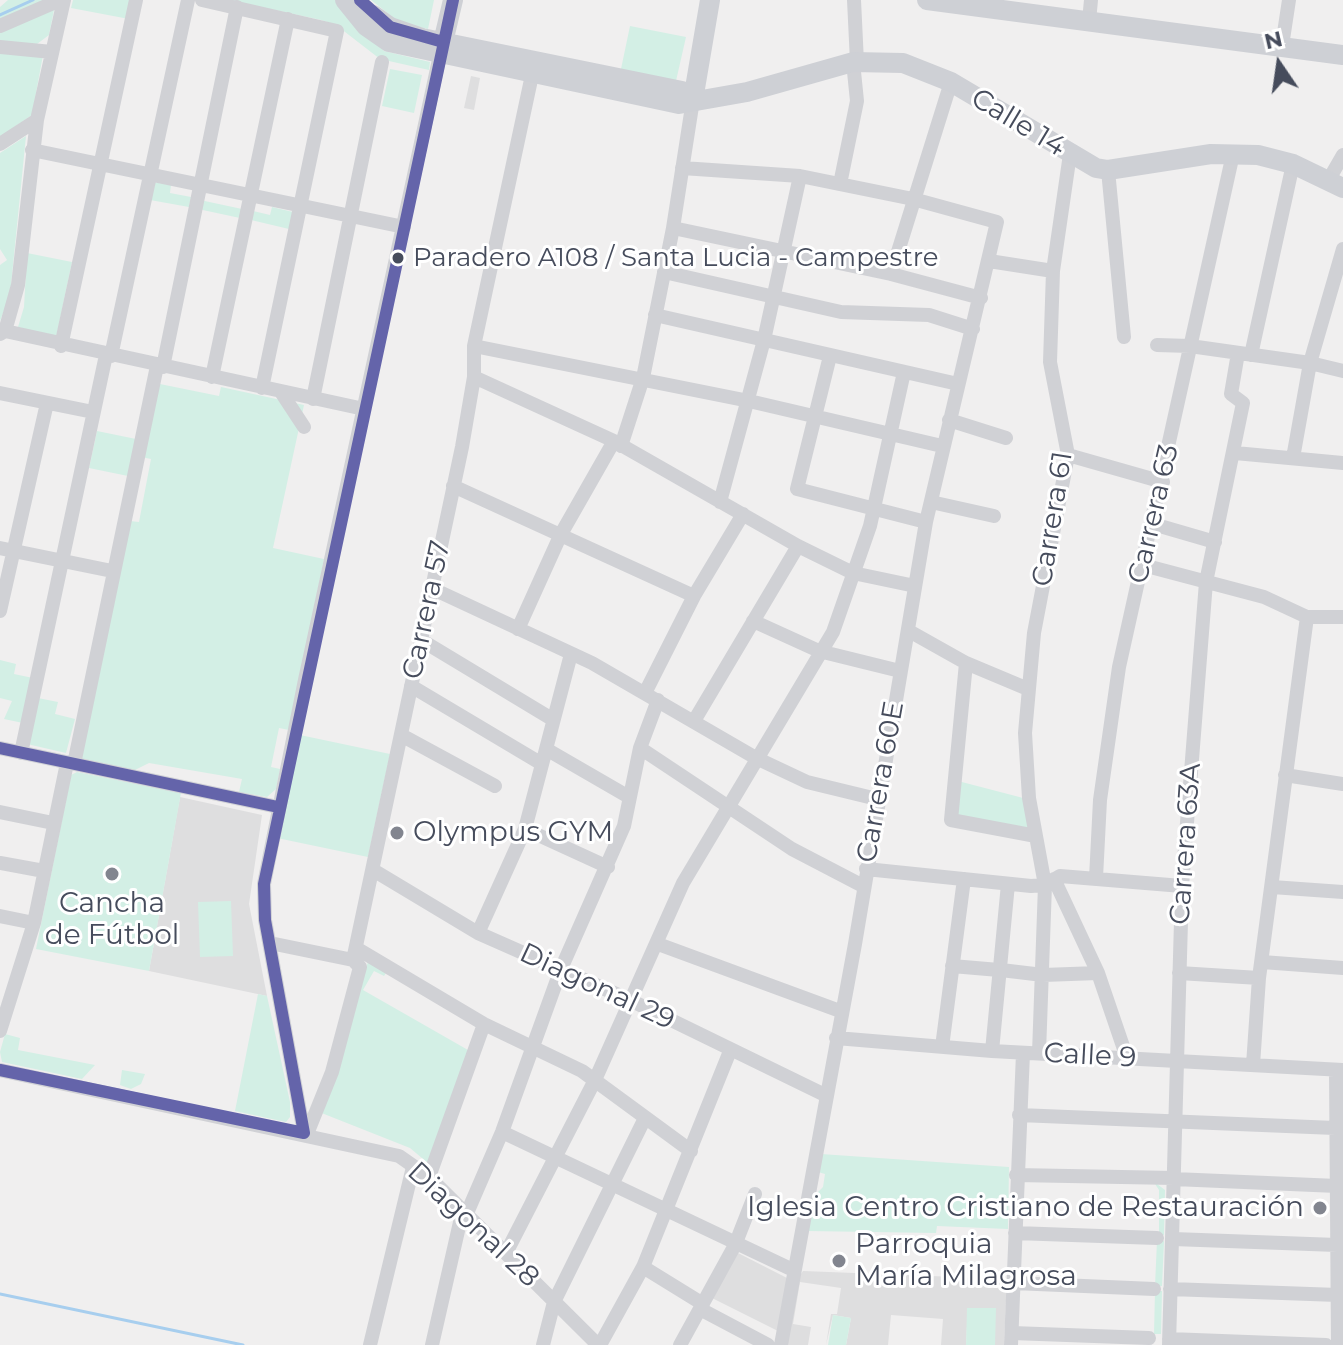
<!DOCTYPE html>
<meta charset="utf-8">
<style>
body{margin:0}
#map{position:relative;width:1343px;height:1345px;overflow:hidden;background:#f0efef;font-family:Montserrat,sans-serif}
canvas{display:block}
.north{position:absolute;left:1239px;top:24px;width:80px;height:80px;-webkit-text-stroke:6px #fff;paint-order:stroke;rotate:347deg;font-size:22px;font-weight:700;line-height:32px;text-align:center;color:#464c5c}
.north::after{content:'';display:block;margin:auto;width:28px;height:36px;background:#464c5c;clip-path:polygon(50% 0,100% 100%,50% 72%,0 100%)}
</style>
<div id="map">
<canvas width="1343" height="1345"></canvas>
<div class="north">N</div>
</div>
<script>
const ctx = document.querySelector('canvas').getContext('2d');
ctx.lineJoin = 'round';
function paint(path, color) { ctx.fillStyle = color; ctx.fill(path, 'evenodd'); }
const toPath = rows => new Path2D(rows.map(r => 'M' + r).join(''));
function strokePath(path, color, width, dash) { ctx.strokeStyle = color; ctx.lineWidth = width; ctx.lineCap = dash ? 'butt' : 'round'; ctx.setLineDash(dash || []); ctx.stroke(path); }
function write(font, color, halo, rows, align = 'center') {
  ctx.font = font + ' Montserrat,sans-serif'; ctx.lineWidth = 6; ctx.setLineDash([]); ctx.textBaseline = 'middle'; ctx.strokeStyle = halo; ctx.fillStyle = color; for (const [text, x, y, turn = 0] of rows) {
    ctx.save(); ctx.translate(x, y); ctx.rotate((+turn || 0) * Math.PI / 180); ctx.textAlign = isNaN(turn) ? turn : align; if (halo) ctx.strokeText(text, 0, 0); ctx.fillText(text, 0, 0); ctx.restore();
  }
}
paint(toPath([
 [471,76,480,78,474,110,464,108],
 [180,797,262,815,249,904,267,996,149,971],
 [736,1252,787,1278,778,1331,712,1298],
 [803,1271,1007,1279,1004,1345,995,1345,995,1309,968,1308,966,1345,941,1345,943,1319,891,1315,888,1345,846,1345,851,1318,833,1315,826,1345,831,1314,837,1314,841,1288,800,1282,793,1324,811,1327,808,1345,785,1345,796,1281]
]), '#dededf');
paint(toPath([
 [8,0,56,0,49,35,37,44,0,42,0,7],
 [73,0,133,0,129,19,71,8],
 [228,0,335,0,384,51,430,62,429,70,380,59,336,25,321,20],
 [371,0,434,0,428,29,399,22],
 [630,26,686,37,676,81,621,69],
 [0,51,43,55,32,115,0,137],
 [390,69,422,75,414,113,382,106],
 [26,136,10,295,0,321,0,265,7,260,0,249,0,153],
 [153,182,171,185,170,193,191,197,189,207,150,200],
 [200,200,242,209,240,218,198,209],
 [272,207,293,212,289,229,251,220,253,211,270,215],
 [27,253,72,262,56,338,18,327,24,307],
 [155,383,219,396,221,387,304,405,273,548,324,559,289,730,279,728,271,767,280,769,276,789,267,797,239,792,242,779,149,763,135,770,79,758,130,521,139,522,151,459,141,457],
 [97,431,136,439,128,476,89,468],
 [0,660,16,664,14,674,33,678,23,723,4,719,12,701,0,698],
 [38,698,58,702,55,714,75,719,66,753,27,744],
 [300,735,390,754,368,857,277,838],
 [77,772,181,793,149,971,36,949,71,775],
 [958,781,1027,799,1033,834,954,819],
 [231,901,233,956,200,957,198,902],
 [368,962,386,973,384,976,374,971,363,990,468,1050,429,1164,410,1148,319,1112],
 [258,994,267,996,290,1102,290,1117,286,1122,235,1111],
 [5,1034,20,1038,18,1050,95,1065,82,1079,2,1062,0,1052],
 [122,1070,145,1074,141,1084,131,1089,120,1085],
 [821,1154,1009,1167,1008,1229,937,1226,936,1233,807,1231,811,1199,823,1187,825,1174,818,1172],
 [1153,1181,1165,1190,1164,1235,1159,1235,1159,1190],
 [1157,1241,1164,1241,1162,1286,1155,1286],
 [1155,1291,1162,1291,1161,1334,1154,1334],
 [967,1308,996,1308,995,1345,966,1345],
 [833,1315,851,1318,846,1345,828,1345]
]), '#d3efe5');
strokePath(toPath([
 [0,15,33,0],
 [0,1294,243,1345]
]), '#a7ceee', 3);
strokePath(toPath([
 [202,0,337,31,262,388],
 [854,0,857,62],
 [1089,21,1091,0],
 [0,26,60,0],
 [1282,46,1289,0],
 [0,47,52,52],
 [0,144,37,120],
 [32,150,404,227],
 [682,168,800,176,913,199,997,222,926,522,855,944,781,1345],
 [1108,170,1124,337],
 [1328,181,1343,155],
 [840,184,857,101,853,62],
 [673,228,891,274,981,298],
 [989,261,1053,271],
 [664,272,841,312,929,315,973,329],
 [891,274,951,82],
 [655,315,958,384],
 [5,331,18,285,37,120,64,0],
 [0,334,5,331,364,409],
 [1157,345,1190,346,1310,363,1343,371],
 [61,346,136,0],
 [474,346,749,401,942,446],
 [1251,355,1293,164],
 [111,356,188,0],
 [830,356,797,489,926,522],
 [163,367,237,7],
 [212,377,288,19],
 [474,377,614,441,798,546,853,573,915,586],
 [281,392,304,427],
 [0,393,93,412],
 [313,399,382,62],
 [949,420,1006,438],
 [621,446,643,378,673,228,693,100],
 [1235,453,1343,463],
 [1068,455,1163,482],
 [1293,458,1310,363,1343,249],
 [453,486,694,596],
 [720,502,764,340,800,176],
 [931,502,994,516],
 [1153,524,1215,542],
 [0,548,112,571],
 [1143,565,1264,597,1307,617,1343,617],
 [431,588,592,663,756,758,807,782,877,799],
 [0,611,47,403],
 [753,621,819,651,900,671],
 [518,629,561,534,614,441],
 [909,631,966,663,1028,689],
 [421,640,552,719],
 [966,663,951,820,1036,836],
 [411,686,542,764],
 [645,693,694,596,743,514],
 [694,721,798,546],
 [401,735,495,786],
 [0,748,278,807],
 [640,748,792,849,863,886],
 [546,749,629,797],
 [21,753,106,355],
 [74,764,157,366],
 [1285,775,1343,784],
 [0,812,53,823],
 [525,829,608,867],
 [0,863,44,871],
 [866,869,1031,886,1045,885,1060,876,1182,886],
 [373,870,478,933,632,1001,827,1096],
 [1096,878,1100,800,1119,667,1233,154],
 [1054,879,1098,973,1127,1058],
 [1272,887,1343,892],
 [0,916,34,923],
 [478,933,525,829,571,654],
 [270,943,353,960],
 [658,944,840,1011],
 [356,948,484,1024,582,1071,691,1151],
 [353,960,462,447,474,377,474,346,532,75],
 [1262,962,1343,968],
 [952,966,999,970],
 [1001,970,1043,975,1098,973],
 [1179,973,1259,978],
 [0,1031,34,923,67,763],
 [836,1038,992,1051,1343,1070],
 [942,1047,964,879],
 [992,1051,1008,884],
 [1039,1053,1045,885,1029,798,1025,733,1034,633,1068,455,1050,362,1053,271,1070,154],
 [1253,1065,1259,978,1307,617],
 [0,1070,399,1156,429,1177,598,1345],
 [1336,1070,1338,1345],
 [1019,1115,1335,1128],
 [502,1132,793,1270],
 [304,1133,265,920,264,884,305,680,440,55],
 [307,1134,332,1072,360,967,353,960],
 [1016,1175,1174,1178],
 [429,1177,484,1024],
 [1174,1179,1337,1186],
 [467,1213,502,1132,561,969,624,826,640,748,658,700],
 [1015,1233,1157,1238],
 [1173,1239,1337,1245],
 [506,1253,595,1080,683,883,833,632,870,526,904,372],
 [643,1267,703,1304],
 [1014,1283,1154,1289],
 [1170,1289,1338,1295],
 [700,1309,768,1345],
 [1012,1333,1149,1338],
 [1169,1339,1326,1345],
 [370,1345,413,1167],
 [432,1345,463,1209],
 [543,1345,554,1302,644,1120],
 [600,1345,643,1267,730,1051],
 [680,1345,735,1245,755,1194],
 [1011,1345,1023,1053],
 [1169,1345,1182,886,1206,582,1243,403,1231,394,1238,353]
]), '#d0d1d5', 14);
strokePath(toPath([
 [345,0,366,26,389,42,679,104,747,92,853,62,903,63,951,82,1096,168,1108,170,1211,154,1258,155,1293,164,1343,188],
 [927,0,1343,55],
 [373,15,390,27,422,38,682,91,693,100],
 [440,55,453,0],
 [693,100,710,0]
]), '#ced0d5', 20);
strokePath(toPath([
 [360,0,390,27,443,42],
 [0,748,278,807],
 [0,1070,304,1133,265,920,264,884,453,0]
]), '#6464aa', 12);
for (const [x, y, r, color] of [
 [398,258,7,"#464c5c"],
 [397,833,8,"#82858f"],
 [112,874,8,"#82858f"],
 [1320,1208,8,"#82858f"],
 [839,1261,8,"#82858f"]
]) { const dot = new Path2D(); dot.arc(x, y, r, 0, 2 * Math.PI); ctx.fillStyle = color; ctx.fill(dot); strokePath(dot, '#fff', 3); }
write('26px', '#464c5c', '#fff', [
 ["Paradero A108 / Santa Lucia - Campestre",413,258]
], 'left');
write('28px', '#464c5c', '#fff', [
 ["Calle 14",1018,123,31],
 ["Carrera 63",1154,514,-77],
 ["Carrera 61",1053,519,-81],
 ["Carrera 57",427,610,-78],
 ["Carrera 60E",881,782,-80],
 ["Carrera 63A",1186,844,-86],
 ["Diagonal 29",597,987,25],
 ["Calle 9",1090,1056,3],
 ["Diagonal 28",473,1225,43]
]);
write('28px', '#464c5c', '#fff', [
 ["Olympus GYM",413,833],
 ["Cancha",112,904,"center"],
 ["de Fútbol",112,936,"center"],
 ["Iglesia Centro Cristiano de Restauración",1304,1208,"right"],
 ["Parroquia",855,1245],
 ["María Milagrosa",855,1277]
], 'left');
</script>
